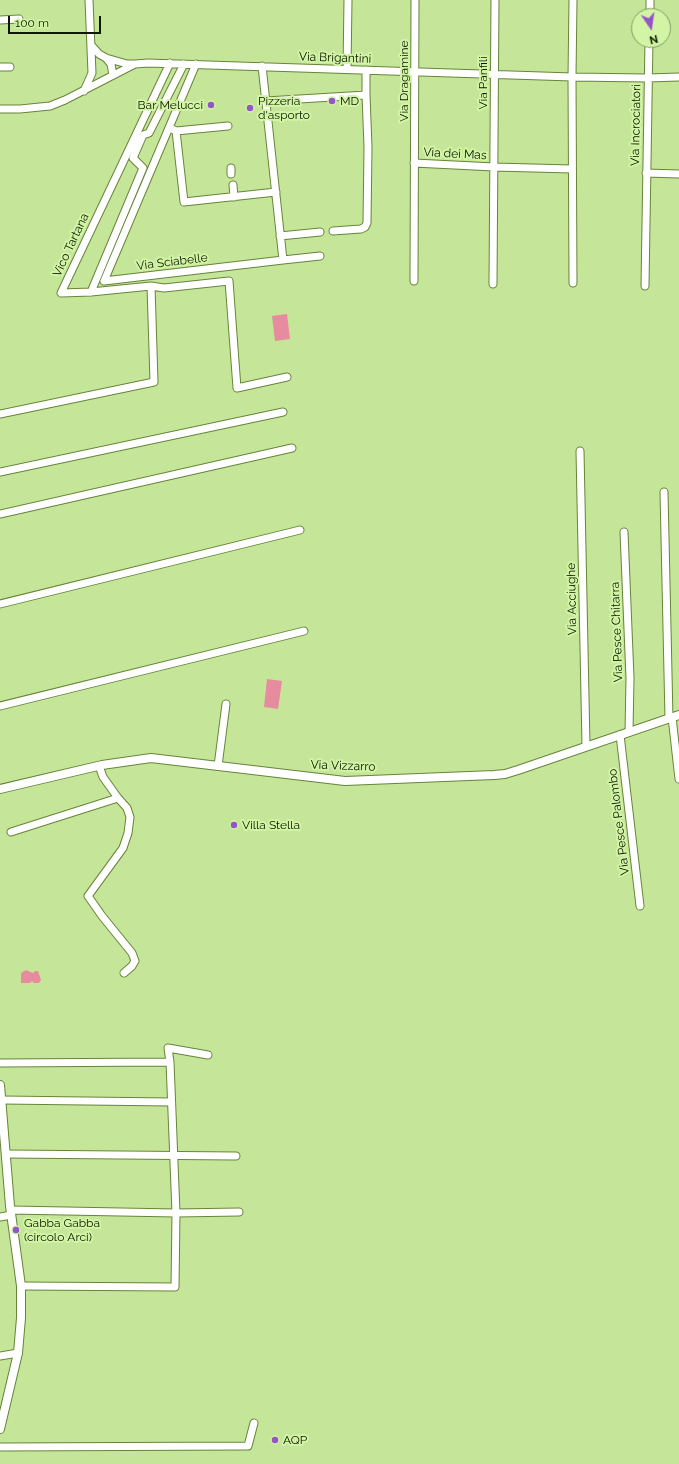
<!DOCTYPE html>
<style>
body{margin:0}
#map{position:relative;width:679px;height:1464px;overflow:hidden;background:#c5e699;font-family:Raleway,sans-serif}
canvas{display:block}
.north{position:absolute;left:631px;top:8px;width:40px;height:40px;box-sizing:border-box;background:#d2f4a5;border:1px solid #849c63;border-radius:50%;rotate:167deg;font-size:11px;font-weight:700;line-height:16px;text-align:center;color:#0e1800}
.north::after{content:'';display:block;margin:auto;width:14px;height:18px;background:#9554ca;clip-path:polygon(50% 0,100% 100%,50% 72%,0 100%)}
.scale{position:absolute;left:8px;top:16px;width:93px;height:18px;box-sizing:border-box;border:2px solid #0e1800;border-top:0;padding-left:5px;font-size:12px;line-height:14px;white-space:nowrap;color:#0e1800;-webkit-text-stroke:3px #d2f4a5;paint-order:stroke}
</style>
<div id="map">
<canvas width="679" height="1464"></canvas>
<div class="north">N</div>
<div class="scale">100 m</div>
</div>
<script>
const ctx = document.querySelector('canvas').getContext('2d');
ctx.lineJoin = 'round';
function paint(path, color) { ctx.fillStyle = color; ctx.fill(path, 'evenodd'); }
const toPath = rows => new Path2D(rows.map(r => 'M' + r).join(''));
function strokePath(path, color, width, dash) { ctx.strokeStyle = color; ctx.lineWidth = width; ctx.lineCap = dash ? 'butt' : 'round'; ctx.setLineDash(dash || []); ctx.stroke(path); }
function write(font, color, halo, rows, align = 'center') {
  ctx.font = font + ' Raleway,sans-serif'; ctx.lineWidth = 4; ctx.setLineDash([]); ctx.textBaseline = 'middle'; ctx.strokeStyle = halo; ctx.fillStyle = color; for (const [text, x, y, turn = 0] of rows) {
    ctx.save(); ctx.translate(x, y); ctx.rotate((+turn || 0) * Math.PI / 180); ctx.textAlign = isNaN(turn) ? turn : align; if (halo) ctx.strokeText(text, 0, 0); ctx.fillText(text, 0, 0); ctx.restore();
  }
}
paint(toPath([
 [287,314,290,339,275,341,272,316],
 [267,679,282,681,278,709,264,707],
 [26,970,33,973,35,971,38,971,41,980,39,983,34,983,32,981,30,983,21,983,21,973]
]), '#e68c9e');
const minor = toPath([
 [650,16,650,0],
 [0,20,19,19],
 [91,45,99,54,106,58,127,64,135,64],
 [106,58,111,64,113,75],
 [170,63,61,293,91,292,151,286,164,288,229,281,237,388,287,377],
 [196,64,104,281,283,260,262,66],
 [0,67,10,67],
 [347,69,348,0],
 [84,91,92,73,89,0],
 [266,101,366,95],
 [0,109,20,109,50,106,65,100,135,64,148,63,572,77,647,78,679,77],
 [170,128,176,131,184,202,276,192],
 [176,131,228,126],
 [414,163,494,167,572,169],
 [231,168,231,174],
 [646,173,679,174],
 [233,185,234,197],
 [333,231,361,229,365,227,367,223,368,147,366,95,366,70],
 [280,236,320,232],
 [283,260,320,256],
 [414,281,415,0],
 [573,283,572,77,573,0],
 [493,284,495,0],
 [645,286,649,40],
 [91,292,143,168,133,158,143,135,149,133,184,64],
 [0,414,154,382,151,286],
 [580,451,586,746],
 [0,472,283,412],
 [664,492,669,719],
 [0,514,292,448],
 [624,532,630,678,629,732],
 [0,604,300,530],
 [0,706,304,631],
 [672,717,679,779],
 [620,735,640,906],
 [99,766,103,777,118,798,127,808,130,817,128,833,123,848,88,896,102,916,132,953,135,961,132,966,124,973],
 [218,766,226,704],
 [11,832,118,798],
 [0,1063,170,1062,168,1048,208,1055],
 [2,1100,171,1102],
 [6,1154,236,1156],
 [11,1210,176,1213,239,1212],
 [0,1217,11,1215],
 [21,1286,175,1287,176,1213,170,1062],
 [0,1356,18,1353],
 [0,1447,248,1446,254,1423]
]);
const tertiary = toPath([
 [0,789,102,765,151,758,345,781,494,775,505,774,518,770,679,715],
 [0,1085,10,1206,21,1286,21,1318,18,1353,0,1429]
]);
strokePath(minor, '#678439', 9);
strokePath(tertiary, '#678439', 10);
strokePath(minor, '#fff', 7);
strokePath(tertiary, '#fff', 8);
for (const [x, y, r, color] of [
 [332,101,4,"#9554ca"],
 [211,105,4,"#9554ca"],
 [250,108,4,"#9554ca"],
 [234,825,4,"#9554ca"],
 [16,1230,4,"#9554ca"],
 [275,1440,4,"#9554ca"]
]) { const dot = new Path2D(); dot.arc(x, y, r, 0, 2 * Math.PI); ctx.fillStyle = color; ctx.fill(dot); strokePath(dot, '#d2f4a5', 1.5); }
write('12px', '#0e1800', '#d2f4a5', [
 ["Via Brigantini",335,58,2],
 ["Via Dragamine",404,81,-90],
 ["Via Panfili",483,83,-90],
 ["Via Incrociatori",636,125,-89],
 ["Via dei Mas",455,154,3],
 ["Vico Tartana",71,245,-65],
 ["Via Sciabelle",172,262,-7],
 ["Via Acciughe",572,599,-91],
 ["Via Pesce Chitarra",617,632,-92],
 ["Via Vizzarro",343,766,2],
 ["Via Pesce Palombo",619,822,-97]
]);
write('12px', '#0e1800', '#d2f4a5', [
 ["Pizzeria",258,101],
 ["d'asporto",258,115],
 ["MD",340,101],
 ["Bar Melucci",203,105,"right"],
 ["Villa Stella",242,825],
 ["Gabba Gabba",24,1223],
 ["(circolo Arci)",24,1237],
 ["AQP",283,1440]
], 'left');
</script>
